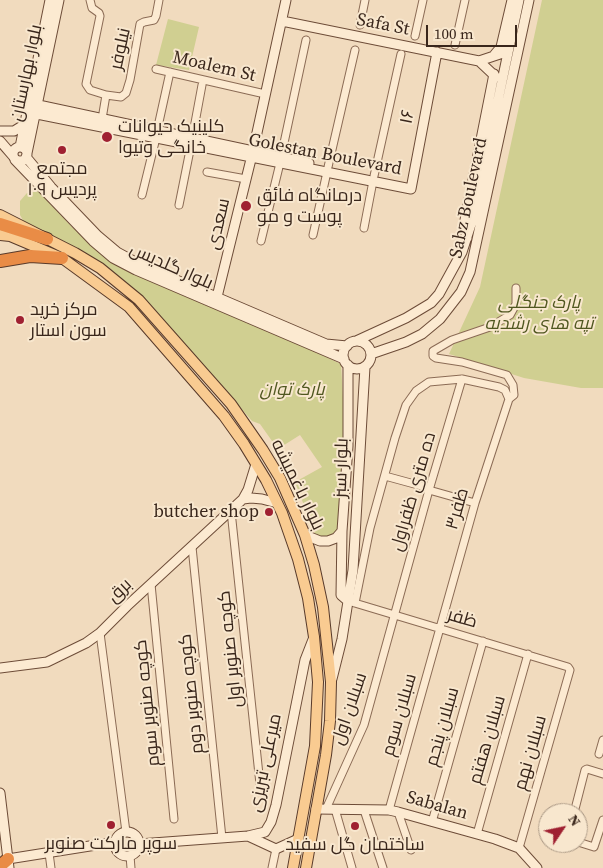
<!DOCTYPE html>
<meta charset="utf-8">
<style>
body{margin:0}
#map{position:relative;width:603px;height:868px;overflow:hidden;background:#f1dbbe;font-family:"Source Serif 4",serif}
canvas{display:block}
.north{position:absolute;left:538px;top:803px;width:50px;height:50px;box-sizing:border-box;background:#f8e7ce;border:1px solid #ac9a86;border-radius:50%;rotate:56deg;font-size:14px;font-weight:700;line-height:20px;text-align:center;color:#39261b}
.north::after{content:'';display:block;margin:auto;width:18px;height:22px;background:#9f2031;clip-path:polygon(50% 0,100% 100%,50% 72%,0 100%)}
.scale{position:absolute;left:426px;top:25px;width:91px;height:22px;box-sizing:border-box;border:2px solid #39261b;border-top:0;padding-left:6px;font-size:15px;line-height:18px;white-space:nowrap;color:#39261b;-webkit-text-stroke:4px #f8e7ce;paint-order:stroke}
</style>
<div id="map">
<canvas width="603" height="868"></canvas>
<div class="north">N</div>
<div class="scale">100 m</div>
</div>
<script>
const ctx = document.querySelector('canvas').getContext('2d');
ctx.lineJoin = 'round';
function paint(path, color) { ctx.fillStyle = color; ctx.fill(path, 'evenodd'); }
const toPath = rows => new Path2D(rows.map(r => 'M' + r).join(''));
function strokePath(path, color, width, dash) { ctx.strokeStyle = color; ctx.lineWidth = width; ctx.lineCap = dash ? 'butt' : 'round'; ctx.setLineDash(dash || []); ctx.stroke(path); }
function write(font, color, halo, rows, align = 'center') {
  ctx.font = font + ' "Source Serif 4",Cairo,serif'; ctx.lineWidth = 4; ctx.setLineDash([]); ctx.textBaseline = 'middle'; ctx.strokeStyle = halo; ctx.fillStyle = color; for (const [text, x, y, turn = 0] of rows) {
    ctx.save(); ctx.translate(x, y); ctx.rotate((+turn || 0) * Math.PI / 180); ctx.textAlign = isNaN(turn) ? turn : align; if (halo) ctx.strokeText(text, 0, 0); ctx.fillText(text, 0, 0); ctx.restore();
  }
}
paint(toPath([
 [542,0,603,0,603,388,581,388,524,378,449,354,480,287],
 [168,19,199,27,189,70,156,65],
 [38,191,73,228,121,265,286,338,341,364,344,414,339,526,335,532,327,538,318,538,315,534,295,482,322,467,300,435,281,447,272,441,260,424,252,421,150,304,112,271,84,252,24,222,20,215,20,201,27,193]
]), '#d0cf91');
const street = toPath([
 [90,0,92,8,99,13,100,16,86,84,90,90,106,95,102,119],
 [360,25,365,0],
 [415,36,423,0],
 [455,45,465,0],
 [156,69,265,94],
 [106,95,121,97,126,93,130,80,140,24,144,22,154,20,156,16,159,0],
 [157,131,170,72],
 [192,139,202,85],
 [281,157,306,40],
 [328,167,355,50],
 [207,172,246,179],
 [374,176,401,54],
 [142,195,156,138],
 [179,205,191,145],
 [364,228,373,181],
 [313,235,327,172],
 [261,241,280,163],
 [385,476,429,488],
 [429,490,475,503],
 [231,511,260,784],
 [192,547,222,838],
 [151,584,174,819],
 [348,601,568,667,570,670,519,848],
 [355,603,370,528,395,438,406,405,416,391,429,382,462,379,499,387,505,390,509,399],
 [100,633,126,832],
 [599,754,603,740],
 [326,809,364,725,429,490,462,379],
 [335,809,352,868],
 [364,810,383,868],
 [389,810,475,503,509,399,514,395,513,385,507,375,462,362,436,358,433,356,433,351,452,340,490,327,510,315,516,304,516,288],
 [398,812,411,850],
 [574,813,585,770,587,769,603,774],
 [432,822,483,641],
 [477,834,528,654],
 [578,842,594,847,603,820],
 [49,853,51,868],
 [130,856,131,868],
 [272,868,276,849]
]);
const secondary = toPath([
 [282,21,479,61],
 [495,54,501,47,512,0],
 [496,77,479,61,503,53,508,47],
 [29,103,309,163],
 [27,112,411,189,437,52],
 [0,131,14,131,22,126,25,122],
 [0,141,13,156],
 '13 154a7 7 0 1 1 14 0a7 7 0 1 1-14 0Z',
 [20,147,50,0],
 [27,153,59,0],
 [26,157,51,187,98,236,117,252,139,264,326,344,347,346],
 [15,160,93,241,113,258,136,270,344,359],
 [467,238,464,225,494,74],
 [216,301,253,151,286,0],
 [356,341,406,318,431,303,439,294,462,252,474,215,519,0],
 '343 355a14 14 0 1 1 28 0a14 14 0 1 1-28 0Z',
 [371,354,406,342,422,334,440,319,461,292,470,272,529,0],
 [243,499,251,498,262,499,277,503],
 [342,531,341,595,348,601],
 [305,535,320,541,328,541,336,538,342,531,348,446,348,365],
 [0,668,47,662,86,643,100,633,127,606,243,499,248,490,256,464],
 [332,679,342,639,353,570,365,367],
 [0,793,9,868],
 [316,809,389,810,398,812,495,839,519,848,537,868],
 '115 844a12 12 0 1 1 24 0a12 12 0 1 1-24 0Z',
 [248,836,276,849,298,839],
 [139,844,248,836,265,832,271,822,276,805,305,660,314,637],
 [8,859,115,842]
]);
const primary = toPath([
 [0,215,75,253,100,268,139,300,231,404,263,450,280,478,305,535,314,565,323,607,331,682,330,721,326,755,306,868],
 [0,235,10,236,62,258,129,307,224,416,244,444,266,480,282,513,298,559,308,598,314,637,318,682,315,746,293,868]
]);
const highway = toPath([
 [0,224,47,239],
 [0,261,30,256,62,258],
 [0,866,8,859]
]);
strokePath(street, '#8b6b55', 9);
strokePath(secondary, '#6d4c38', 11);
strokePath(primary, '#583a2a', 12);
strokePath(highway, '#583a2a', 14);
strokePath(street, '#fcead1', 7);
strokePath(secondary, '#fcead1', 9);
strokePath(primary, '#f9cb91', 10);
strokePath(highway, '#e98c46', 12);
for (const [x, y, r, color] of [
 [107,137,6,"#9f2031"],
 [62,150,5,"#9f2031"],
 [246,206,6,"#9f2031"],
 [20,320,5,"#9f2031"],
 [269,512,5,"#9f2031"],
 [111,825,5,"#9f2031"],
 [355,826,5,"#9f2031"]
]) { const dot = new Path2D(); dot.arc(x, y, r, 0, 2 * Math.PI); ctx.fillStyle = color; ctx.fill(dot); strokePath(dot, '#f8e7ce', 2); }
write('18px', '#39261b', '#f8e7ce', [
 ["Safa St",383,25,11],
 ["نیلوفر",121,49,-78],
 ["Moalem St",214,67,13],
 ["بلوار بهارستان",27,73,-78],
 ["۱۶",408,117,-79],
 ["Golestan Boulevard",325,155,11],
 ["Sabz Boulevard",469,198,-78],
 ["سعدی",219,224,-77],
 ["بلوار گلدیس",171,267,24],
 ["بلوار سبز",342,468,-88],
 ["بلوار باغمیشه",297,485,64],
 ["ده متری ظفراول",414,492,-74],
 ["ظفر۳",458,509,-74],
 ["برق",120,591,-43],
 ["ظفر",462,619,16],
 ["کوچه صنوبر اول",231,649,-96],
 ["کوچه صنوبر دوم",192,694,-96],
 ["کوچه صنوبر سوم",148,703,-96],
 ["سبلان اول",350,709,-71],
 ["سبلان سوم",400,715,-74],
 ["سبلان پنجم",443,727,-74],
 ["سبلان هفتم",488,740,-74],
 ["سبلان نهم",531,753,-74],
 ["میرعلی تبریزی",266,763,-78],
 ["Sabalan",437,806,16]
]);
write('18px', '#39261b', '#f8e7ce', [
 ["کلینیک حیوانات",118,127],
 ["خانگی وتیوا",118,148],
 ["مجتمع",62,169,"center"],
 ["پردیس ۱۰۹",62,190,"center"],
 ["درمانگاه فائق",257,196],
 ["پوست و مو",257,217],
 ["مرکز خرید",30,310],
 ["سون استار",30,331],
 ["butcher shop",259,512,"right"],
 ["سوپر مارکت صنوبر",111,844,"center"],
 ["ساختمان گل سفید",355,845,"center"]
], 'left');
write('italic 18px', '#505720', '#f8e7ce', [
 ["پارک جنگلی",539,303],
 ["تپه های رشدیه",539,324],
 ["پارک توان",292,390]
]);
</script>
